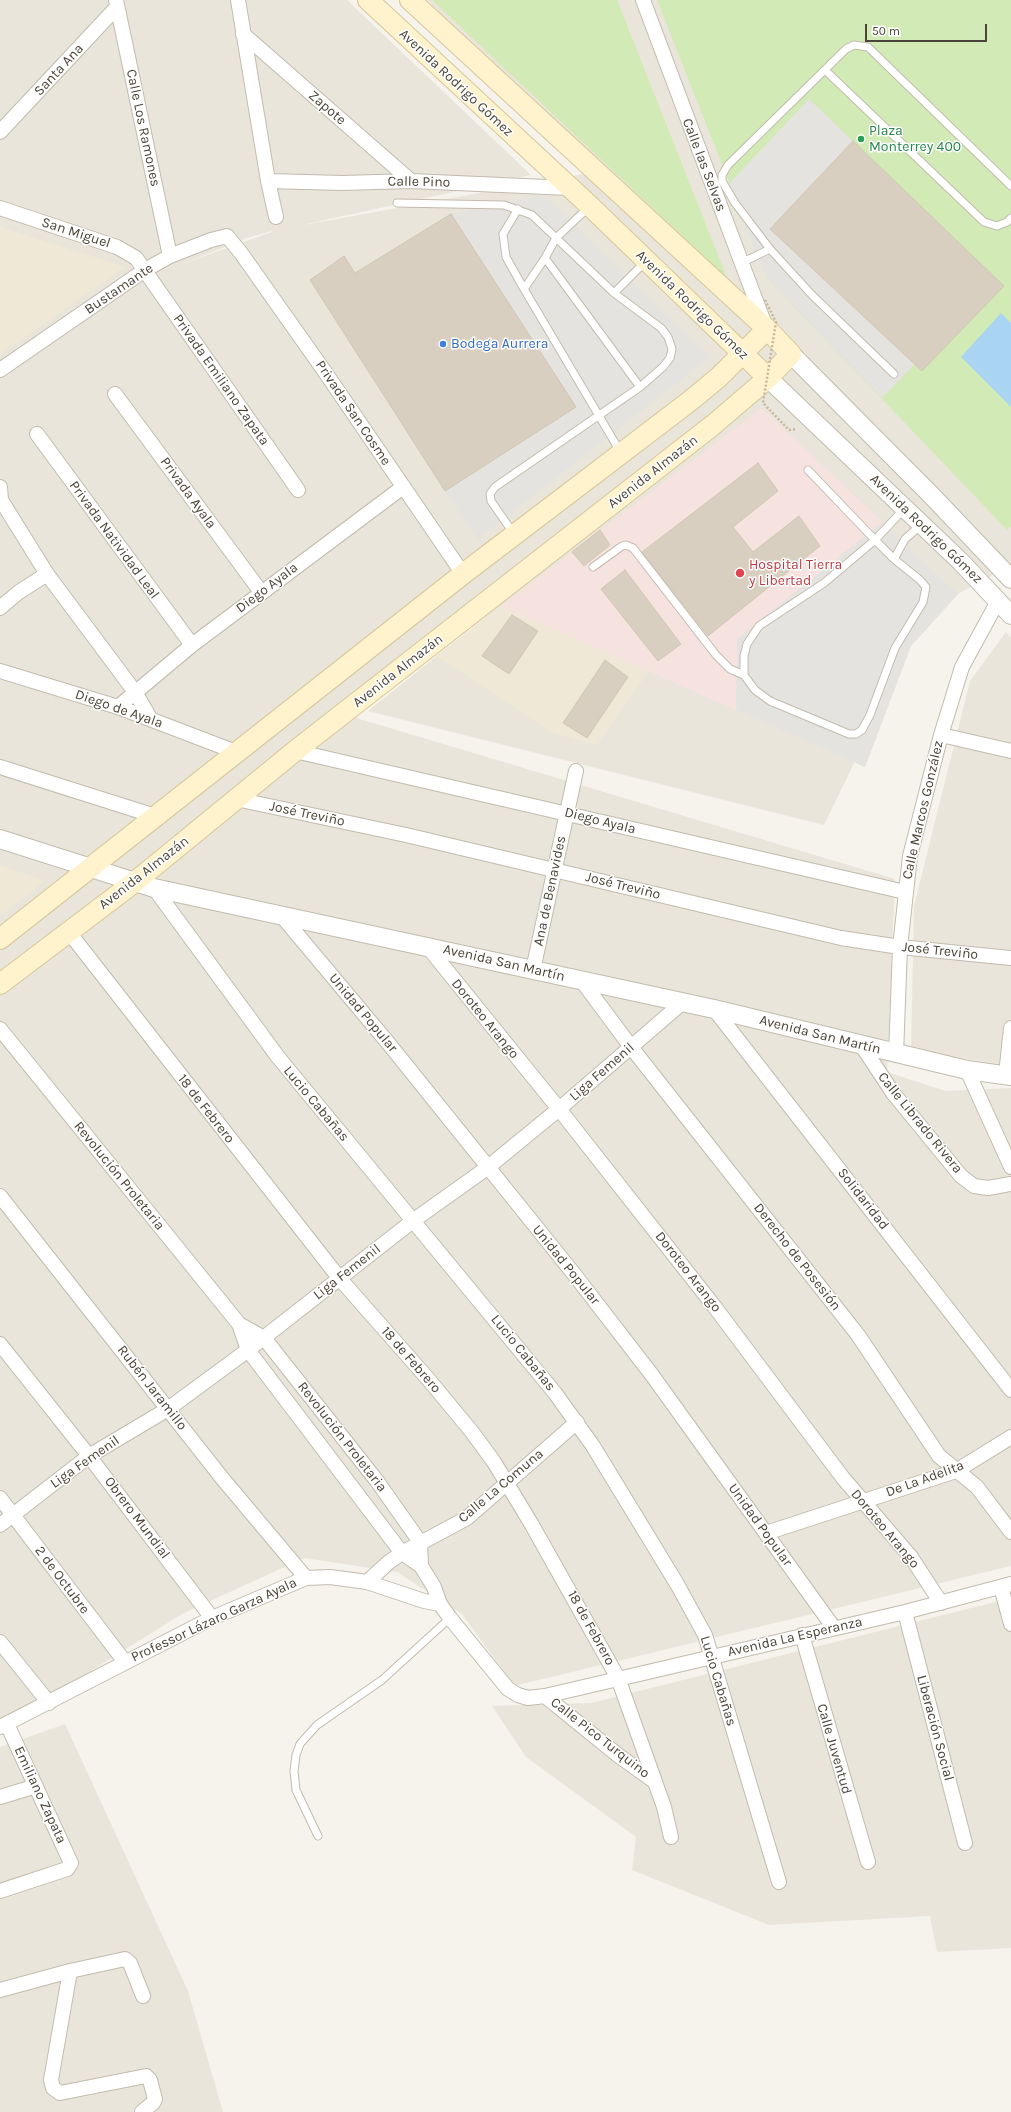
<!DOCTYPE html>
<meta charset="utf-8">
<style>
body{margin:0}
#map{position:relative;width:1011px;height:2112px;overflow:hidden;background:#f6f3ec;font-family:Karla,sans-serif}
canvas{display:block}
.scale{position:absolute;left:865px;top:24px;width:122px;height:18px;box-sizing:border-box;border:2px solid #4b4439;border-top:0;padding-left:5px;font-size:12px;line-height:14px;white-space:nowrap;color:#4b4439;-webkit-text-stroke:3px #fff;paint-order:stroke}
</style>
<div id="map">
<canvas width="1011" height="2112"></canvas>
<div class="scale">50 m</div>
</div>
<script>
const ctx = document.querySelector('canvas').getContext('2d');
ctx.lineJoin = 'round';
function paint(path, color) { ctx.fillStyle = color; ctx.fill(path, 'evenodd'); }
const toPath = rows => new Path2D(rows.map(r => 'M' + r).join(''));
function strokePath(path, color, width, dash) { ctx.strokeStyle = color; ctx.lineWidth = width; ctx.lineCap = dash ? 'butt' : 'round'; ctx.setLineDash(dash || []); ctx.stroke(path); }
function write(font, color, halo, rows, align = 'center') {
  ctx.font = font + ' Karla,sans-serif'; ctx.lineWidth = 3; ctx.setLineDash([]); ctx.textBaseline = 'middle'; ctx.strokeStyle = halo; ctx.fillStyle = color; for (const [text, x, y, turn = 0] of rows) {
    ctx.save(); ctx.translate(x, y); ctx.rotate((+turn || 0) * Math.PI / 180); ctx.textAlign = isNaN(turn) ? turn : align; if (halo) ctx.strokeText(text, 0, 0); ctx.fillText(text, 0, 0); ctx.restore();
  }
}
paint(toPath([
 [0,0,347,0,531,175,298,226,600,171,427,0,1011,0,1011,565,958,594,911,646,824,825,368,711,497,608,353,717,895,879,887,1072,946,1091,1011,1088,1011,1566,514,1686,462,1614,397,1572,304,1558,182,1614,81,1677,0,1718],
 [272,231,272,232,182,264,250,237],
 [1006,632,1011,638,1011,1066,911,1050,914,906,970,681],
 [1011,1598,1011,1948,937,1952,930,1916,769,1925,632,1870,636,1837,526,1757,492,1706,591,1703],
 [65,1724,188,1991,223,2112,0,2112,0,1747]
]), '#eae5da');
paint(toPath([
 [0,227,125,267,0,355],
 [501,606,649,671,597,745,553,733,436,656],
 [0,865,45,881,0,916]
]), '#efe8d6');
paint(toPath([
 [762,408,958,594,911,646,865,767,501,606]
]), '#f6e3e0');
paint(toPath([
 [432,0,617,0,727,278],
 [657,0,1011,0,1011,527,1007,530,767,278]
]), '#d2eab5');
paint(toPath([
 [809,99,853,141,770,229,915,364,882,398,767,278,727,186],
 [545,195,710,357,478,539,445,491,576,407,451,214],
 [882,522,958,594,911,646,865,767,736,710,737,639]
]), '#e5e3e0');
paint(toPath([
 [1001,313,1011,323,1011,407,961,357]
]), '#a9d4f2');
const building = toPath([
 [853,141,1004,286,922,371,770,229,853,141],
 [451,214,576,407,445,491,310,280,344,256,355,273,451,214],
 [758,463,778,491,733,527,753,552,799,516,820,546,708,636,642,552,758,463],
 [600,530,610,545,584,566,572,552,600,530],
 [625,570,681,644,658,661,601,589,625,570],
 [512,615,538,631,509,674,482,656,512,615],
 [605,660,628,677,587,738,563,723,605,660]
]);
paint(building, '#d8cfc1');
strokePath(building, '#d3c7b4', 1);
const service = toPath([
 [825,70,984,222,997,226,1007,222,1011,218],
 [397,203,504,205,532,215,614,293,661,328,668,337,672,349,670,358,663,367,640,387,495,487,490,494,491,501,514,534],
 [590,206,556,238,545,258,640,387],
 [518,209,503,234,506,257,524,289],
 [770,249,735,203,722,181,722,175,728,165,846,49,854,45,868,47,1011,186],
 [545,258,524,289,621,453],
 [741,263,770,249,812,295,894,374],
 [614,293,645,262],
 [808,470,875,540,894,559,920,580,926,587,923,602,895,648,870,715,862,730,856,734,849,734,770,701,755,690,744,675,744,656,747,644,759,626,824,583,875,540,904,509],
 [894,559,905,539,921,525],
 [593,567,622,546,626,545,633,548,716,655,730,669,744,675],
 [318,1836,296,1790,294,1771,296,1755,300,1744,317,1725,382,1680,450,1618]
]);
const minor = toPath([
 [116,0,170,256],
 [238,0,268,181,276,217],
 [643,0,765,325],
 [243,34,411,181],
 [0,132,117,7],
 [268,181,342,183,411,181,569,188],
 [0,208,117,247,136,258,298,490],
 [0,370,145,270,170,256,211,240,227,236,241,253,325,372,463,574],
 [115,394,261,592],
 [37,434,192,645],
 [0,487,1,500,47,574,135,692,150,718],
 [0,608,19,592,47,574],
 [0,671,118,707,236,752],
 [118,707,192,645,403,487],
 [941,735,1011,751],
 [295,751,905,892],
 [0,767,155,816],
 [236,799,406,835,841,938,900,947,1011,958],
 [154,888,278,1057,555,1393,593,1446,677,1584,705,1635,779,1882],
 [281,915,389,1044,574,1274,652,1375,834,1628],
 [68,931,340,1279,429,1380,472,1432,494,1462,532,1525,618,1678,664,1807,671,1837],
 [427,946,559,1109,714,1306,843,1478,911,1557,941,1603],
 [533,970,576,771],
 [582,981,631,1047,858,1335,939,1456,977,1487,1011,1532],
 [714,1009,1011,1390],
 [0,1029,239,1324,248,1350,402,1553,421,1566,434,1587,440,1604,450,1618,508,1689,518,1695,528,1698,545,1696,905,1612,1011,1584],
 [862,1046,893,1093,961,1176,974,1186,988,1188,1011,1184],
 [896,1055,900,947,910,856,941,735,962,667,998,601],
 [967,1070,1011,1167],
 [1006,1075,1011,1028],
 [0,1196,222,1478,306,1578],
 [239,1324,264,1338,377,1481,420,1542,421,1566],
 [0,1344,89,1456,212,1618],
 [0,1498,125,1662],
 [0,1525,89,1456,168,1409,248,1350,414,1220,487,1168,559,1109,682,1003],
 [766,1533,956,1471,1011,1437],
 [367,1582,389,1562,402,1553,467,1518,577,1422],
 [1001,1587,1011,1624],
 [905,1612,965,1843],
 [802,1635,868,1862],
 [0,1642,49,1703],
 [545,1696,619,1756,654,1781],
 [0,1727,212,1618,306,1578,330,1577,367,1582,424,1601,440,1604],
 [0,1797,36,1786],
 [0,1891,67,1869,71,1863,7,1724],
 [70,1971,51,2080,53,2088,60,2093,146,2076,150,2080,155,2099,153,2103,142,2112],
 [0,1990,70,1971,125,1959,130,1963,143,1996]
]);
const tertiary = toPath([
 [791,354,934,498,1011,579],
 [768,378,960,561,1011,615],
 [0,839,154,888,714,1009,967,1070,1011,1076]
]);
const secondary = toPath([
 [368,0,590,206,768,378],
 [0,939,463,574,690,401,719,377,767,329],
 [0,984,136,881,295,751,713,425,768,378,791,354,767,329,410,0]
]);
strokePath(service, '#c2bbae', 9);
strokePath(minor, '#c2bbae', 16);
strokePath(tertiary, '#c2bbae', 20);
strokePath(secondary, '#d6c79b', 22);
strokePath(toPath([
 [789,430,796,429]
]), '#c4b79f', 2.5, [2, 2]);
strokePath(service, '#fff', 7);
strokePath(minor, '#fff', 14);
strokePath(tertiary, '#fff', 18);
strokePath(secondary, '#fff3cd', 20);
strokePath(toPath([
 [765,300,776,322,763,403,789,430]
]), '#c4b79f', 2.5, [2, 2]);
for (const [x, y, r, color] of [
 [861,139,4,"#2e9e5b"],
 [443,344,4,"#3f7fe0"],
 [740,573,5,"#e0444e"]
]) { const dot = new Path2D(); dot.arc(x, y, r, 0, 2 * Math.PI); ctx.fillStyle = color; ctx.fill(dot); strokePath(dot, '#fff', 1.5); }
write('14px', '#4b4439', '#fff', [
 ["Santa Ana",59,70,-47],
 ["Avenida Rodrigo Gómez",456,83,43],
 ["Zapote",327,108,41],
 ["Calle Los Ramones",143,128,78],
 ["Calle las Selvas",704,165,69],
 ["Calle Pino",419,182,1],
 ["San Miguel",76,233,18],
 ["Bustamante",119,289,-34],
 ["Avenida Rodrigo Gómez",692,305,44],
 ["Privada Emiliano Zapata",221,380,55],
 ["Privada San Cosme",353,413,56],
 ["Avenida Almazán",653,472,-38],
 ["Privada Ayala",188,493,54],
 ["Avenida Rodrigo Gómez",926,529,44],
 ["Privada Natividad Leal",114,540,54],
 ["Diego Ayala",267,588,-37],
 ["Avenida Almazán",398,671,-38],
 ["Diego de Ayala",119,709,19],
 ["Calle Marcos González",923,810,-77],
 ["José Treviño",307,814,12],
 ["Diego Ayala",600,821,14],
 ["Avenida Almazán",144,873,-38],
 ["José Treviño",623,886,14],
 ["Ana de Benavides",550,891,-78],
 ["José Treviño",940,951,6],
 ["Avenida San Martín",504,963,13],
 ["Unidad Popular",363,1013,50],
 ["Doroteo Arango",485,1019,51],
 ["Avenida San Martín",820,1035,14],
 ["Liga Femenil",602,1072,-41],
 ["Lucio Cabañas",316,1104,50],
 ["18 de Febrero",206,1109,52],
 ["Calle Librado Rivera",920,1123,51],
 ["Revolución Proletaria",119,1176,51],
 ["Solidaridad",863,1199,52],
 ["Derecho de Posesión",797,1257,52],
 ["Unidad Popular",566,1265,51],
 ["Liga Femenil",347,1272,-38],
 ["Doroteo Arango",688,1272,52],
 ["Lucio Cabañas",523,1353,51],
 ["18 de Febrero",411,1360,49],
 ["Rubén Jaramillo",152,1388,52],
 ["Revolución Proletaria",342,1437,52],
 ["Liga Femenil",85,1462,-35],
 ["De La Adelita",925,1479,-20],
 ["Calle La Comuna",501,1486,-40],
 ["Obrero Mundial",137,1518,53],
 ["Unidad Popular",760,1525,54],
 ["Doroteo Arango",885,1529,50],
 ["2 de Octubre",62,1580,53],
 ["Professor Lázaro Garza Ayala",214,1620,-25],
 ["18 de Febrero",591,1628,61],
 ["Avenida La Esperanza",795,1637,-13],
 ["Lucio Cabañas",718,1681,73],
 ["Liberación Social",935,1728,75],
 ["Calle Pico Turquino",600,1738,38],
 ["Calle Juventud",834,1749,74],
 ["Emiliano Zapata",40,1795,65]
]);
write('14px', '#27864d', '#fff', [
 ["Plaza",869,131],
 ["Monterrey 400",869,147]
], 'left');
write('14px', '#366cbe', '#fff', [
 ["Bodega Aurrera",451,344]
], 'left');
write('14px', '#be3a42', '#fff', [
 ["Hospital Tierra",749,565],
 ["y Libertad",749,581]
], 'left');
</script>
